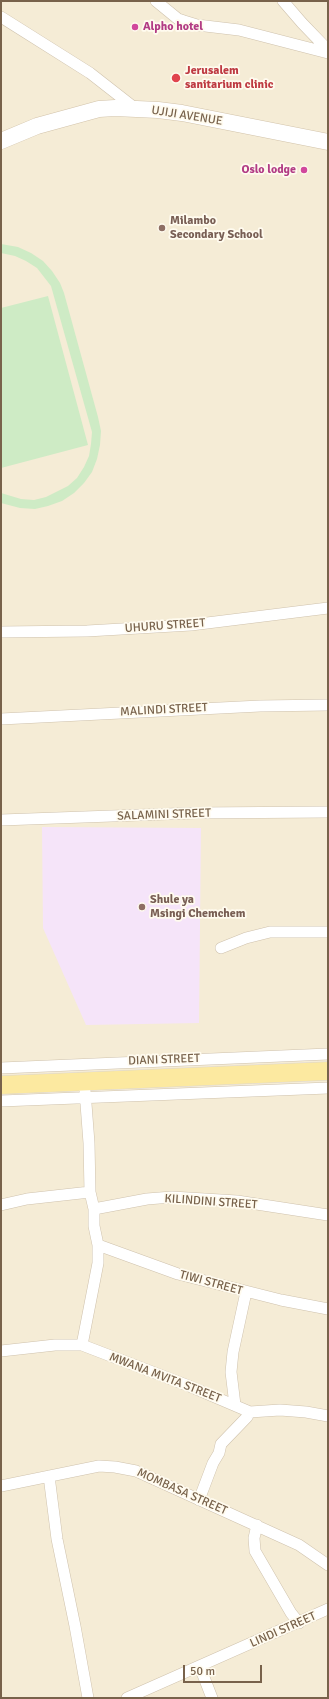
<!DOCTYPE html>
<style>
body{margin:0}
#map{position:relative;width:329px;height:1699px;overflow:hidden;background:#fdf8e8;font-family:Signika,sans-serif}
canvas{display:block}
.frame{position:absolute;inset:0;border:2px solid #78624b;pointer-events:none}
.scale{position:absolute;left:183px;top:1665px;width:79px;height:18px;box-sizing:border-box;border:2px solid #78624b;border-top:0;padding-left:5px;font-size:12px;line-height:14px;white-space:nowrap;color:#78624b;-webkit-text-stroke:3px #fffbef;paint-order:stroke}
</style>
<div id="map">
<canvas width="329" height="1699"></canvas>
<div class="frame"></div>
<div class="scale">50 m</div>
</div>
<script>
const ctx = document.querySelector('canvas').getContext('2d');
ctx.lineJoin = 'round';
function paint(path, color) { ctx.fillStyle = color; ctx.fill(path, 'evenodd'); }
const toPath = rows => new Path2D(rows.map(r => 'M' + r).join(''));
function strokePath(path, color, width, dash) { ctx.strokeStyle = color; ctx.lineWidth = width; ctx.lineCap = dash ? 'butt' : 'round'; ctx.setLineDash(dash || []); ctx.stroke(path); }
function write(font, color, halo, rows, align = 'center') {
  ctx.font = font + ' Signika,sans-serif'; ctx.lineWidth = 3.5; ctx.setLineDash([]); ctx.textBaseline = 'middle'; ctx.strokeStyle = halo; ctx.fillStyle = color; for (const [text, x, y, turn = 0] of rows) {
    ctx.save(); ctx.translate(x, y); ctx.rotate((+turn || 0) * Math.PI / 180); ctx.textAlign = isNaN(turn) ? turn : align; if (halo) ctx.strokeText(text, 0, 0); ctx.fillText(text, 0, 0); ctx.restore();
  }
}
paint(toPath([
 [1,1,328,1,328,1698,1,1698]
]), '#f5ecd6');
paint(toPath([
 [42,827,201,828,199,1023,86,1025,43,928]
]), '#f5e4f9');
paint(toPath([
 [1,244,18,247,31,253,43,261,52,271,60,283,64,293,98,417,101,431,100,445,97,459,92,472,84,483,74,493,62,501,48,506,35,509,20,508,1,503,1,493,21,499,34,500,46,497,68,486,77,478,84,467,89,456,91,444,92,432,51,286,37,268,26,261,15,256,1,253],
 [48,296,88,445,1,468,1,308]
]), '#ceebc5');
const minor = toPath([
 [156,1,178,19,184,21,197,25,239,30,328,53],
 [283,1,302,23,328,50],
 [1,17,90,73,136,109],
 [1,632,87,631,191,625,328,608],
 [1,719,260,706,328,705],
 [1,820,195,813,328,812],
 [221,948,246,938,270,932,328,932],
 [1,1068,328,1054],
 [1,1101,328,1088],
 [1,1205,27,1199,90,1192],
 [94,1209,147,1199,172,1197,237,1201,328,1215],
 [98,1245,178,1274,281,1300,328,1309],
 [82,1345,98,1263,98,1245,94,1226,94,1209,90,1192,89,1143,85,1091],
 [1,1351,55,1345,82,1345,189,1386,250,1412,280,1410,306,1412,328,1416],
 [235,1405,231,1372,233,1352,246,1292],
 [49,1476,57,1539,75,1626,88,1698],
 [1,1486,99,1466,115,1467,136,1471,299,1545,328,1565],
 [199,1500,213,1463,219,1453,221,1444,247,1417,250,1412],
 [257,1525,254,1538,255,1551,291,1613,299,1623],
 [200,1667,212,1698],
 [127,1698,328,1609]
]);
const secondary = toPath([
 [1,141,37,126,99,109,115,108,158,110,182,113,328,142]
]);
const primary = toPath([
 [1,1085,328,1071]
]);
strokePath(minor, '#cfc2ad', 12);
strokePath(secondary, '#d2c3aa', 17);
strokePath(primary, '#dcd6d0', 19);
strokePath(minor, '#fff', 11);
strokePath(secondary, '#fff', 16);
strokePath(primary, '#fce9a0', 18);
for (const [x, y, r, color] of [
 [135,27,4,"#d1479c"],
 [176,78,5,"#e0444e"],
 [304,170,4,"#d1479c"],
 [162,228,4,"#8d6e63"],
 [142,907,4,"#8d6e63"]
]) { const dot = new Path2D(); dot.arc(x, y, r, 0, 2 * Math.PI); ctx.fillStyle = color; ctx.fill(dot); strokePath(dot, '#fffbef', 1.5); }
write('bold 12px', '#b23c85', '#fffbef', [
 ["Alpho hotel",143,27],
 ["Oslo lodge",296,170,"right"]
], 'left');
write('bold 12px', '#be3a42', '#fffbef', [
 ["Jerusalem",185,71],
 ["sanitarium clinic",185,85]
], 'left');
write('12px', '#78624b', '#fffbef', [
 ["UJIJI AVENUE",187,116,9],
 ["UHURU STREET",165,626,-4],
 ["MALINDI STREET",164,710,-3],
 ["SALAMINI STREET",164,815,-2],
 ["DIANI STREET",164,1060,-2],
 ["KILINDINI STREET",211,1202,4],
 ["TIWI STREET",211,1283,15],
 ["MWANA MVITA STREET",165,1378,21],
 ["MOMBASA STREET",182,1492,24],
 ["LINDI STREET",283,1630,-24]
]);
write('bold 12px', '#785e54', '#fffbef', [
 ["Milambo",170,221],
 ["Secondary School",170,235],
 ["Shule ya",150,900],
 ["Msingi Chemchem",150,914]
], 'left');
</script>
